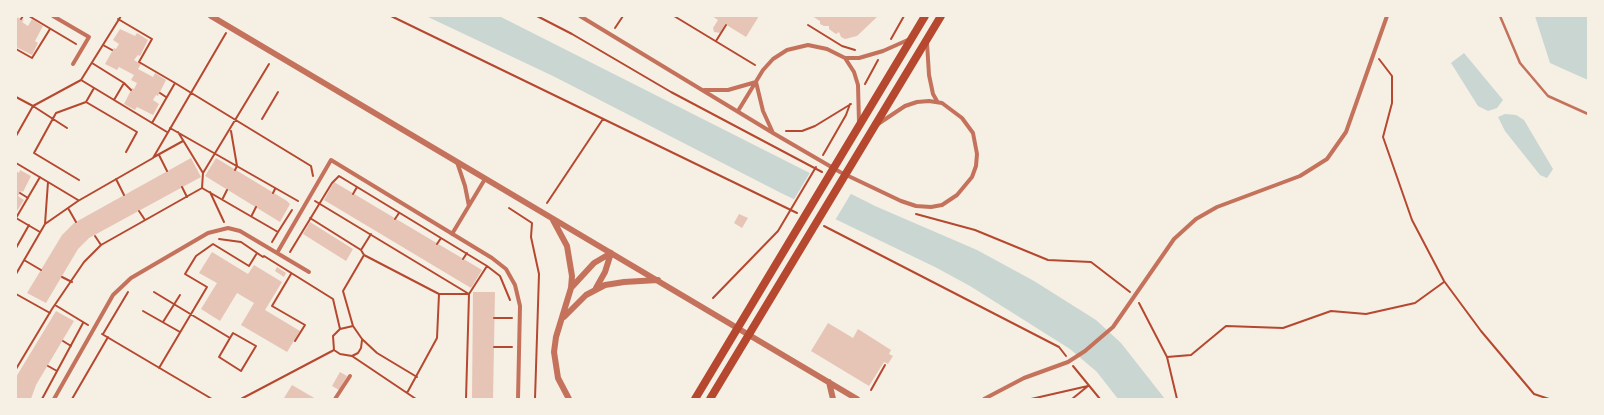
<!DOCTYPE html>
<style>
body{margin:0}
#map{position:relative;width:1604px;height:415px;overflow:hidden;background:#f6efe4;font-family:Raleway,sans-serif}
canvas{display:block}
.frame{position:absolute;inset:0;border:17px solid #f6efe4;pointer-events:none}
</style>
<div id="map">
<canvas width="1604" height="415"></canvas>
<div class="frame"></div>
</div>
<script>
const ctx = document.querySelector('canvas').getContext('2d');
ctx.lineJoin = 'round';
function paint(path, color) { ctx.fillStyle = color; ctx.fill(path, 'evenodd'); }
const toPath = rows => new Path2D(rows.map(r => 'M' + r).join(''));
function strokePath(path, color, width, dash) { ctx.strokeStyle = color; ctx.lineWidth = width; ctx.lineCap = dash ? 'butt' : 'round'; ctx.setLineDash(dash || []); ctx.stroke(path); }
paint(toPath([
 [426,16,499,16,875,206,977,250,1034,281,1096,320,1121,343,1165,399,1118,399,1097,372,1070,349,970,286,935,267,781,193,555,77],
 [1535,16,1588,16,1588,80,1550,63],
 [1464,53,1503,100,1497,108,1488,111,1478,106,1451,63],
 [1505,114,1516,115,1524,120,1553,169,1547,178,1540,175,1505,131,1498,117]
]), '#c9d6d2');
paint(toPath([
 [811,171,852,192,834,222,793,201]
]), '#f6efe4');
paint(toPath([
 [712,16,759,16,746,37,725,24,720,33,714,32,713,28,718,20],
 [812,16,878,16,857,36,845,39,841,37,839,32,836,34,829,29,829,26,824,26,820,24,820,21],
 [16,17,24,20,22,22,28,26,32,19,43,26,35,41,38,43,32,55,16,47],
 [120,29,135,36,137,33,148,40,140,56,138,55,134,60,141,64,138,69,153,77,155,73,166,80,158,96,156,95,153,100,159,104,153,115,137,107,135,110,124,104,132,88,134,89,137,83,131,80,134,75,119,67,117,70,105,64,114,48,116,49,119,44,113,40],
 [191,158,201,177,89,238,78,249,46,303,27,293,62,235,74,223],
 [216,158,287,201,290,204,280,222,205,176],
 [20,170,31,176,23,192,21,191,18,196,24,200,17,211,16,211,16,171,19,173],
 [334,182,482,270,471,288,324,200],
 [739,214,748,218,742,228,734,223],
 [310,222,353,249,346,261,303,234],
 [212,252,248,274,254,265,282,282,265,310,300,331,287,352,241,325,254,303,237,293,220,321,201,309,217,283,199,273],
 [277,267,286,273,284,277,275,271],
 [473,292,495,292,493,399,472,399],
 [56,311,74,321,36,385,31,399,16,399,16,377],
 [828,323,853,338,858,329,891,350,889,354,893,356,888,364,884,362,869,386,811,351],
 [340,372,347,376,339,390,332,386],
 [292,385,316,399,285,399,284,398]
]), '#e6c5b7');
strokePath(toPath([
 [29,16,76,44],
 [391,16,797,213],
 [537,16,572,34,671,92,822,172],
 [674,16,755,65],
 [21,19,23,16],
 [118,19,152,39,139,62,175,83,152,123],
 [808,25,842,46,855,50],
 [615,28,623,16],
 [891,39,904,16],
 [716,41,726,25],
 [103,45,112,50],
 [16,49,32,58,50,29],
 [1379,59,1392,76,1392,103,1383,137,1412,220,1444,281,1481,331,1534,394,1549,399],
 [92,63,124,83,114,100],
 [81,80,167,132],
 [124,83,131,90],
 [175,83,311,166,313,176],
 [865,84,878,60],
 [160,93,166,97],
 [16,97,33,106,81,80,121,16],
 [86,102,94,88],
 [262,119,278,92],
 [170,128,298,201],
 [231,131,237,166,235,170],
 [786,131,802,131,815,126,851,104],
 [178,132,203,173,202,188],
 [16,136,33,106,67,128],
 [159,155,167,171],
 [823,155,846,115,850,104],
 [154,157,183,141],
 [16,163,48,182,45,224],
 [203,173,269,64],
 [116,179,124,195],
 [79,180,34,153,56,113,86,102,137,132,126,152],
 [48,182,78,200],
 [182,187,187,197],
 [210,192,224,222],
 [20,193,28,198],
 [273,193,275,189],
 [353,194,357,187],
 [223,198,227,190],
 [315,201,469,294,466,399],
 [547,203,603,119],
 [68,208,76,222],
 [509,208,532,223,531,237,539,274,535,399],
 [139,211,145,220],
 [916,214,975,230,1048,260,1091,262,1130,292],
 [252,215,256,207],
 [16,218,40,177],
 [16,218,40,232],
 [310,218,361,250,371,234],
 [395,219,399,213],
 [824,226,1059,347,1066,356],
 [95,236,101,245],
 [219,239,241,242,263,257],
 [272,242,278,232],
 [437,244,441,238],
 [16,248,29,225],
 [290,252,332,183,339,176,487,266,500,276,510,300],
 [364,255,439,294],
 [264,256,333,299,340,329,333,336,334,350],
 [463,259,467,253],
 [24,260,41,270],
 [16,274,45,224,78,201,153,158,226,33],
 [291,274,272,306,305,325,295,341],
 [62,277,72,282],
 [154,292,230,338,219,357,241,371,256,346,233,333,230,338],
 [16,294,50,313],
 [713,298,778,231,816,167],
 [1139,303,1167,357,1177,399],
 [55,305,88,325],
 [143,311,180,332],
 [494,318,512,318],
 [163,322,180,295],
 [353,326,343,291,364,255,361,250],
 [340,329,353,326,362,339,377,353,417,377],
 [102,334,212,399],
 [103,334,128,292],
 [63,341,71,346],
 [494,347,512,347],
 [352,356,358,353,361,348,362,340],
 [1167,357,1191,355,1226,326,1283,328,1331,311,1366,314,1415,303,1444,282],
 [48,366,57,371],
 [1073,366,1100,399],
 [159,368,207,287,185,274,196,256,213,244,249,266,257,253],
 [16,369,52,309,84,262,101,245,202,188,278,232,292,210],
 [871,390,885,365],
 [407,393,437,338,439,294,469,294,487,266],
 [42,399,83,323],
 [72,399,108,337],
 [241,399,334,350,340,354,352,356,416,399],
 [1031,399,1088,386,1072,399]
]), '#b5482f', 2);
strokePath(toPath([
 [1500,16,1520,63,1548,96,1588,114]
]), '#c5725c', 2.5);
strokePath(toPath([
 [53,16,89,37,73,64],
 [580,16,773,133,840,172,901,201,916,206,931,207,942,205,957,195,972,177,976,166,977,154,973,133,962,118,942,103,929,101,917,102,905,106,878,124],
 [927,43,929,75,933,94,937,101],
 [845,58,854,72,858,85,859,122],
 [756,82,763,111,773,133],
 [704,90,728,90,756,82],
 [738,111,763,70,773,59,787,50,808,45,827,49,845,58,859,58,883,51,910,39],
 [457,162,465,186,469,206],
 [452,234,485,179],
 [277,253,331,160,492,258,506,269,515,285,520,306,518,399],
 [54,399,113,295,131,278,208,233,228,228,240,231,309,272],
 [335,399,350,376],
 [984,399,1024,378,1068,362,1085,351,1113,327,1174,239,1196,219,1217,207,1300,176,1327,159,1346,132,1387,16]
]), '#c5725c', 4);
strokePath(toPath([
 [211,16,857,399],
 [553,220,567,246,572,276,571,288,556,337,554,352,558,378,569,399],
 [571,288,594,263,611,253],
 [596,288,605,272,611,253],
 [564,317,586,295,605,285,624,282,658,280],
 [829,382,833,399]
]), '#c5725c', 6);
strokePath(toPath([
 [695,399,925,16],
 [710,399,941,16]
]), '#b5482f', 8);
</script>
